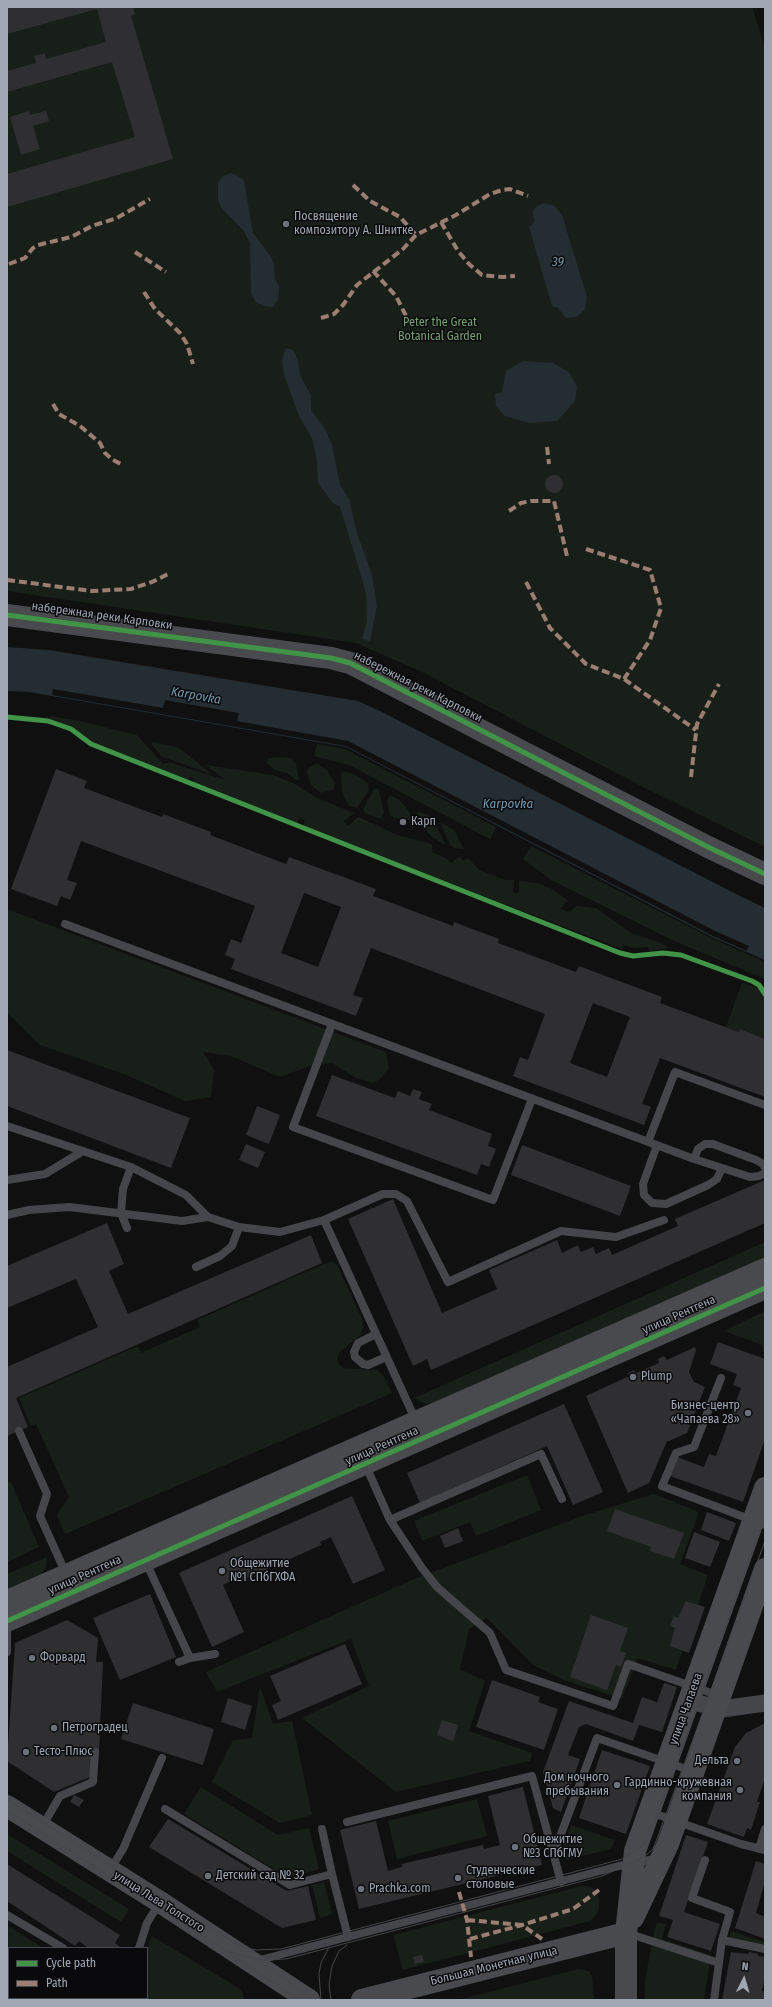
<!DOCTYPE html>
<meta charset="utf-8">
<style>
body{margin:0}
#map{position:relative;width:772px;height:2007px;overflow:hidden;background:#101010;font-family:"Fira Sans Condensed",sans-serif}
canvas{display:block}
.frame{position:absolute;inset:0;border:8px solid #9fa7b3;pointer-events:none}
.legend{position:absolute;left:8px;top:1947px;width:140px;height:52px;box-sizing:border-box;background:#0a0a0c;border:1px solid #46494f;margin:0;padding:5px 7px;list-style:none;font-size:12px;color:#9fa7b3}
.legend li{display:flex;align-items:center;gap:8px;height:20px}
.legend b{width:20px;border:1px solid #46494f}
.north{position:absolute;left:724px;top:1959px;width:40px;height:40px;-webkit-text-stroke:3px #0a0a0c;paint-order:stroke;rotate:5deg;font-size:11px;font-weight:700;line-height:16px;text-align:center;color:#9fa7b3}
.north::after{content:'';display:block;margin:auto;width:14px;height:18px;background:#9fa7b3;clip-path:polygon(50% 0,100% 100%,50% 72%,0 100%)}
</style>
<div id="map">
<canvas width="772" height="2007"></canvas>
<div class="frame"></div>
<ul class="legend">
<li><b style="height:5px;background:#419447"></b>Cycle path</li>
<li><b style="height:5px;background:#9b7d72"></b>Path</li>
</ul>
<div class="north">N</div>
</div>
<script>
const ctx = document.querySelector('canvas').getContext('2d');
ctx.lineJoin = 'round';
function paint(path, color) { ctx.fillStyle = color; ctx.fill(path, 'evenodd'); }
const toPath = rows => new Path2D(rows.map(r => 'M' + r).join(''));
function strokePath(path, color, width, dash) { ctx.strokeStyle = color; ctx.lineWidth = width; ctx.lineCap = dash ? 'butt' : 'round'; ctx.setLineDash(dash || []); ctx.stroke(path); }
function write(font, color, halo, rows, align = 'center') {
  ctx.font = font + ' "Fira Sans Condensed",sans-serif'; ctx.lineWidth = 3; ctx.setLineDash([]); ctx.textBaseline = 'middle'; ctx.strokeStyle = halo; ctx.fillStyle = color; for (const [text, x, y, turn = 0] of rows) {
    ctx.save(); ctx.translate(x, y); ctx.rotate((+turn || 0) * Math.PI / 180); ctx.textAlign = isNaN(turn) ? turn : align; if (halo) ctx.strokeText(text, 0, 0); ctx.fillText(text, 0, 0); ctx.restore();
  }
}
paint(toPath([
 [7,7,752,7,765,47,765,847,645,788,422,672,356,643,7,591],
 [51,716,80,721,137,735,164,765,164,763,172,763,225,780,206,765,273,775,295,784,317,798,354,813,344,821,348,826,358,817,361,818,397,835,428,843,432,845,432,852,447,859,451,863,460,856,463,861,468,858,480,870,505,880,514,880,513,893,519,893,519,881,537,883,550,888,568,900,560,909,570,912,576,906,596,908,631,933,661,943,669,948,649,951,648,947,635,948,623,945,622,949,303,827,305,820,304,820,299,818,297,825,192,784,194,779,190,777,188,782,91,744,71,729,48,721],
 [152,742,178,747,213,775,161,756,152,745],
 [317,744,345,749,496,827,490,839,349,765,314,756],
 [282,757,291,758,296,764,299,780,296,780,287,773,275,770,267,763,268,758],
 [317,763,327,770,335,783,334,789,321,793,311,785,307,772,308,768],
 [344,771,356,775,368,783,369,790,357,808,349,806,342,793,341,774],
 [377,788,379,790,384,812,381,819,365,813,363,809,374,789],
 [390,795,399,800,405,806,415,820,414,824,406,818,394,818,390,815,387,800],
 [418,811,433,817,445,845,432,837,425,829,416,816],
 [440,822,454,830,464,849,454,848,450,845],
 [531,846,711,938,765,962,765,979,672,940,551,880,523,859],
 [7,909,386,1052,389,1068,380,1079,373,1083,356,1078,332,1063,312,1065,280,1077,231,1056,203,1052,214,1070,211,1097,185,1101,124,1074,40,1045,7,1012],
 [742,983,765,990,765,1039,740,1029,739,1032,726,1027],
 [765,1242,765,1258,432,1403,425,1404,414,1398],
 [331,1261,337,1265,362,1319,363,1328,360,1335,340,1352,337,1358,339,1364,343,1368,377,1370,383,1375,392,1393,65,1534,57,1515,69,1497,36,1424,31,1426,19,1398,138,1346,141,1353,200,1327,197,1320],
 [765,1311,765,1359,762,1345,724,1331],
 [527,1475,541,1510,476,1536,470,1522,422,1541,414,1521],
 [11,1482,39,1547,7,1562,7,1484],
 [654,1494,699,1512,680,1564,708,1575,676,1670,638,1658,622,1699,564,1680,533,1665,487,1618,469,1629,460,1669,485,1681,469,1731,532,1753,530,1761,396,1792,302,1718,369,1686,351,1639,217,1692,206,1672,414,1579,582,1516],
 [47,1557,46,1567,41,1574,7,1589,7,1574],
 [260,1686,273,1724,292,1721,312,1815,280,1823,212,1782,233,1740,252,1738],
 [201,1787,278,1835,309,1828,319,1869,288,1878,184,1814],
 [477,1799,487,1836,397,1859,388,1821],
 [571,1825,615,1840,611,1849,565,1860,561,1851],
 [7,1834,129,1909,121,1922,7,1851],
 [324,1882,332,1914,320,1918,312,1885],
 [582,1886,590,1887,596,1891,599,1899,599,1908,596,1915,590,1921,403,1970,393,1935],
 [657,1922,666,1924,662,1939,711,1955,704,2000,645,2000,645,1981,652,1941],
 [7,1925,43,1948,9,1948,9,1998,24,1998,17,2000,7,2000],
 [731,1931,765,1942,765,1947,729,1939],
 [152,1936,242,1990,244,2000,136,2000,136,1998,147,1998,147,1949],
 [578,1969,589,1971,592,1976,594,2000,458,2000]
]), '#181f19');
paint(toPath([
 [231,173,238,176,244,181,253,233,271,257,274,264,275,279,279,286,279,293,277,301,273,307,264,306,256,302,251,294,250,243,243,230,222,209,218,201,218,183,223,176],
 [544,203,555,206,562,215,587,297,585,309,577,317,566,318,558,308,552,306,529,227,534,222,533,211,537,206],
 [286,348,293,350,298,360,300,375,311,395,311,410,325,429,332,445,340,485,349,499,357,533,372,575,377,606,370,641,362,639,367,621,366,594,363,582,340,507,333,503,318,483,317,461,312,438,299,416,284,375,282,359],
 [523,361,553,363,569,372,577,387,575,401,557,421,529,423,505,416,496,406,495,394,502,392,506,371],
 [7,647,49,650,358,701,380,711,738,895,765,908,765,960,712,937,346,747,29,692,7,691]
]), '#232d32');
paint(toPath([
 [53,689,163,708,165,700,239,713,237,721,348,741,715,931,749,946,747,951,713,936,346,746,52,695]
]), '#101010');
paint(toPath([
 [7,7,133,7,135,14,131,16,173,159,7,207,7,174,135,137,112,62,7,92,7,71,36,63,34,56,45,53,46,59,106,42,97,9,7,34],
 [29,111,30,115,46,111,49,121,33,126,40,149,21,155,10,117],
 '545 484a9 9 0 1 1 18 0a9 9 0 1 1-18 0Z',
 [56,769,87,781,84,788,162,817,163,814,211,832,210,835,286,864,289,857,376,889,373,896,453,926,454,922,499,939,498,943,576,972,579,966,662,997,660,1003,739,1032,740,1029,765,1039,765,1097,660,1058,642,1104,651,1107,644,1125,513,1076,520,1057,528,1060,545,1014,371,948,353,995,363,998,356,1016,231,969,235,959,225,955,231,939,241,943,255,906,81,841,67,880,77,883,70,900,61,896,57,906,11,889],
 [304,893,341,907,318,967,281,953],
 [593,1003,630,1017,607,1077,570,1063],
 [7,1050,190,1118,171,1168,7,1106],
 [332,1075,395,1098,398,1091,410,1096,413,1089,422,1092,419,1099,432,1104,429,1110,492,1134,488,1146,496,1149,489,1167,481,1164,477,1175,316,1116],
 [257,1106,280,1115,269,1144,246,1135],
 [246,1144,265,1152,258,1168,239,1160],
 [522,1145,631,1186,620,1216,511,1175],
 [765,1180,765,1223,431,1370,427,1359,413,1366,348,1219,393,1199,442,1313,497,1289,489,1270,557,1240,562,1253,578,1245,581,1252,593,1247,596,1254,609,1248,612,1255,678,1226,675,1219],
 [107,1223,124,1264,109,1271,128,1314,311,1235,322,1263,16,1398,28,1427,7,1436,7,1367,98,1327,76,1279,7,1308,7,1266],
 [718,1342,765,1359,765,1439,743,1502,670,1476,677,1457,704,1467,709,1454,716,1456,741,1388,733,1385,737,1374,710,1364],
 [695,1347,696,1350,689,1372,694,1382,705,1387,687,1433,669,1441,667,1441,649,1483,628,1493,586,1396,629,1376,628,1373,634,1370,636,1373,659,1363,658,1359,664,1356,667,1360],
 [564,1404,603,1492,573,1505,547,1446,420,1503,407,1473],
 [352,1496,385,1570,353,1584,331,1537,320,1542,321,1545,239,1582,237,1578,223,1585,244,1632,212,1647,179,1573],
 [615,1509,684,1533,674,1559,650,1551,651,1547,607,1531],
 [707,1512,736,1523,729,1541,701,1530],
 [458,1528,463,1541,445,1548,440,1536],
 [694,1532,720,1542,710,1567,685,1558],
 [150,1594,176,1657,120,1680,93,1618],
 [686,1601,705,1607,689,1653,670,1646,675,1628,670,1626,674,1616,678,1618],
 [591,1615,628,1628,620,1651,626,1653,621,1667,616,1665,607,1690,570,1677],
 [67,1620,98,1638,96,1662,103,1662,99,1753,90,1777,54,1792,7,1761,15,1643],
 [345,1644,362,1684,278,1720,272,1705,281,1701,270,1676],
 [492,1680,540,1697,538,1702,558,1709,544,1750,476,1727],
 [664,1683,677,1687,662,1732,639,1725,633,1741,586,1724,579,1727,568,1755,580,1759,561,1812,553,1808,543,1772,569,1701,633,1723,642,1697,657,1702],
 [228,1698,252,1706,245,1730,221,1722],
 [133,1703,214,1729,203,1765,121,1739],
 [442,1720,458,1725,453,1741,437,1735],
 [765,1723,765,1778,757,1802,760,1802,751,1830,747,1828,744,1837,707,1824,735,1747,746,1733],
 [602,1750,650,1766,626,1834,579,1818],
 [523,1787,542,1865,359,1909,340,1830,376,1821,388,1871,402,1867,402,1864,483,1845,484,1849,500,1845,488,1796],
 [74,1795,84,1800,79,1807,70,1802],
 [168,1819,287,1891,308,1886,316,1920,282,1928,149,1847],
 [686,1835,708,1842,684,1912,720,1924,711,1951,667,1937,673,1920,659,1916],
 [756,1861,765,1864,765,1881,756,1913,765,1917,765,1939,735,1928],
 [7,1864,120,1935,115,1943,121,1948,88,1948,79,1941,75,1946,7,1901],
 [731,1952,748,1954,749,1952,754,1953,758,1954,758,1956,765,1957,765,1977,762,1991,765,1992,765,2000,722,2000],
 [422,1955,424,1962,415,1964,413,1957],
 [78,1998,107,1998,107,2000,78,2000]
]), '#2f2f31');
strokePath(toPath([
 [65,924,694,1159,750,1177,759,1176,765,1173],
 [332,1024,293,1127,493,1200,532,1099],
 [7,1126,131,1167,186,1195,208,1217],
 [648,1142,675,1072,765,1105],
 [657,1145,643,1184,644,1195,652,1203,666,1204,708,1185,717,1179,722,1168],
 [694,1159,698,1149,705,1144,713,1144,756,1160,763,1164,765,1168],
 [7,1180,45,1174,83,1151],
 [7,1215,29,1210,69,1207,182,1221,208,1217,239,1227,280,1232,324,1220,383,1194,396,1194,407,1201,448,1282,561,1231,616,1237,664,1220],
 [324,1220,416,1421],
 [127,1228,121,1213,123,1189,131,1167],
 [196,1267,220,1256,232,1246,239,1227],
 [376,1334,358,1343,354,1352,355,1357,363,1364,368,1365,386,1357],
 [721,1378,694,1447,676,1453,662,1486,765,1525],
 [19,1431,47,1494,40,1516,66,1574],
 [365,1464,390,1520,422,1568,437,1587,490,1633,506,1670,613,1706,628,1664,720,1696],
 [390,1520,541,1454,562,1499],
 [145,1560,190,1658],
 [7,1626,7,1652],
 [179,1662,190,1658,215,1654],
 [165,1809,290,1885,332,1874,348,1937],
 [650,1812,741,1844,765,1850],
 [347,1822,532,1776,561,1882],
 [42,1827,60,1796,93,1782,95,1752],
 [322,1829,332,1874],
 [759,1849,765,1829],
 [556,1855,555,1850,597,1738,692,1771],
 [705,1860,692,1898,730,1912,722,1940,714,2000],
 [110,1870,123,1849,162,1758],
 [7,1915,63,1948],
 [627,1933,719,1963],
 [722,1940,765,1949],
 [139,1948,147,1923,160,1902],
 [256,1961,619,1866,659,1858],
 [63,2000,66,1998],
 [129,2000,129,1998]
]), '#444649', 8);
strokePath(toPath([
 [689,1701,722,1709,765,1703]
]), '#444649', 17);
strokePath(toPath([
 [7,615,331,658,350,663,708,847,765,874],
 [7,1601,765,1269],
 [7,1621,765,1288],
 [7,1806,160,1902,309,2000],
 [633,1918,668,1844,765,1569],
 [362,2000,626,1933],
 [626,2000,626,1933,635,1851,765,1488]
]), '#484a4d', 22);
strokePath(toPath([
 [7,1800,241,1947],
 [7,1811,211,1941,299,2000],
 [237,1945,255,1950,281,1949,600,1865,622,1859,643,1845,649,1836,676,1765,765,1516],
 [227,1951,260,1960,286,1959,602,1876,643,1858,653,1849,657,1839,765,1541],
 [259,1960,314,2000],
 [321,2000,319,1974,321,1963,329,1947],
 [331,2000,329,1985,332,1966,339,1951,347,1945]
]), '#444649', 1);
strokePath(toPath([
 [353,185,370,201,400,217,416,235],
 [441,222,458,251,469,264,482,275,502,277,515,276],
 [135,252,166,272],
 [9,264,25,258,33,248,38,245,71,237,92,226,117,218,150,199],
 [373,271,396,296,409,322],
 [144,292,155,309,180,333,187,344,193,364],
 [321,318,334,314,343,305,357,285,403,249,416,235,456,215,490,194,502,190,510,189,528,196],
 [53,404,59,414,80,426,100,443,105,453,113,460,123,465],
 [547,447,549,464],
 [509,511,521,503,531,501,554,501,567,556],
 [586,549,650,570,661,608,650,640,624,679],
 [7,580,92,591,131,589,152,582,170,573],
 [526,582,550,628,586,664,624,679,696,730],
 [691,777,697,724,719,684],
 [459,1892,467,1920,471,1957],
 [467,1920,522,1925,542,1939],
 [470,1939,522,1925,573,1909,599,1890]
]), '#9b7d72', 4, [8, 4]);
strokePath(toPath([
 [7,615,331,658,350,663,708,847,765,874],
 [7,717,48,721,71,729,91,744,620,953,633,956,663,953,681,955,752,981,759,985,765,994],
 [7,1621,765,1288]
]), '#419447', 5);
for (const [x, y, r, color] of [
 [286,224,4,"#6d727a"],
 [403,822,4,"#6d727a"],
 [633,1377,4,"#6d727a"],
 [748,1413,4,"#6d727a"],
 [222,1571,4,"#6d727a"],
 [32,1658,4,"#6d727a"],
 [54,1728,4,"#6d727a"],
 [26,1752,4,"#6d727a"],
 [737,1761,4,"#6d727a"],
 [617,1785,4,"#6d727a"],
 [740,1790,4,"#6d727a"],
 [515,1847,4,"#6d727a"],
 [208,1876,4,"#6d727a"],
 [458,1878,4,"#6d727a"],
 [361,1889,4,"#6d727a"]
]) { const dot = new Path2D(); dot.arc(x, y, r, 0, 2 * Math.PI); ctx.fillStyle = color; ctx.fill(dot); strokePath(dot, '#0a0a0c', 1.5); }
write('12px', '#9fa7b3', '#0a0a0c', [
 ["Посвящение",294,217],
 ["композитору А. Шнитке",294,231],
 ["Карп",411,822],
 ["Plump",641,1377],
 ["Бизнес-центр",740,1406,"right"],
 ["«Чапаева 28»",740,1420,"right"],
 ["Общежитие",230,1564],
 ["№1 СПбГХФА",230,1578],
 ["Форвард",40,1658],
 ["Петроградец",62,1728],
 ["Тесто-Плюс",34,1752],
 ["Дельта",729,1761,"right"],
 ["Дом ночного",609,1778,"right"],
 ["пребывания",609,1792,"right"],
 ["Гардинно-кружевная",732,1783,"right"],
 ["компания",732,1797,"right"],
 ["Общежитие",523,1840],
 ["№3 СПбГМУ",523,1854],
 ["Студенческие",466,1871],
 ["столовые",466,1885],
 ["Детский сад № 32",216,1876],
 ["Prachka.com",369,1889]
], 'left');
write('12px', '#76a074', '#0a0a0c', [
 ["Peter the Great",440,323],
 ["Botanical Garden",440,337]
]);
write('12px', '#9fa7b3', '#0a0a0c', [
 ["набережная реки Карповки",102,616,8],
 ["набережная реки Карповки",418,687,27],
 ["улица Рентгена",679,1315,-24],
 ["улица Рентгена",382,1446,-24],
 ["улица Рентгена",85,1575,-24],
 ["улица Чапаева",686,1709,-70],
 ["улица Льва Толстого",159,1902,32],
 ["Большая Монетная улица",494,1966,-14]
]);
write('italic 13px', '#739bb1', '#0a0a0c', [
 ["39",558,262],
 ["Karpovka",196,696,10],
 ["Karpovka",508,804]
]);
</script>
